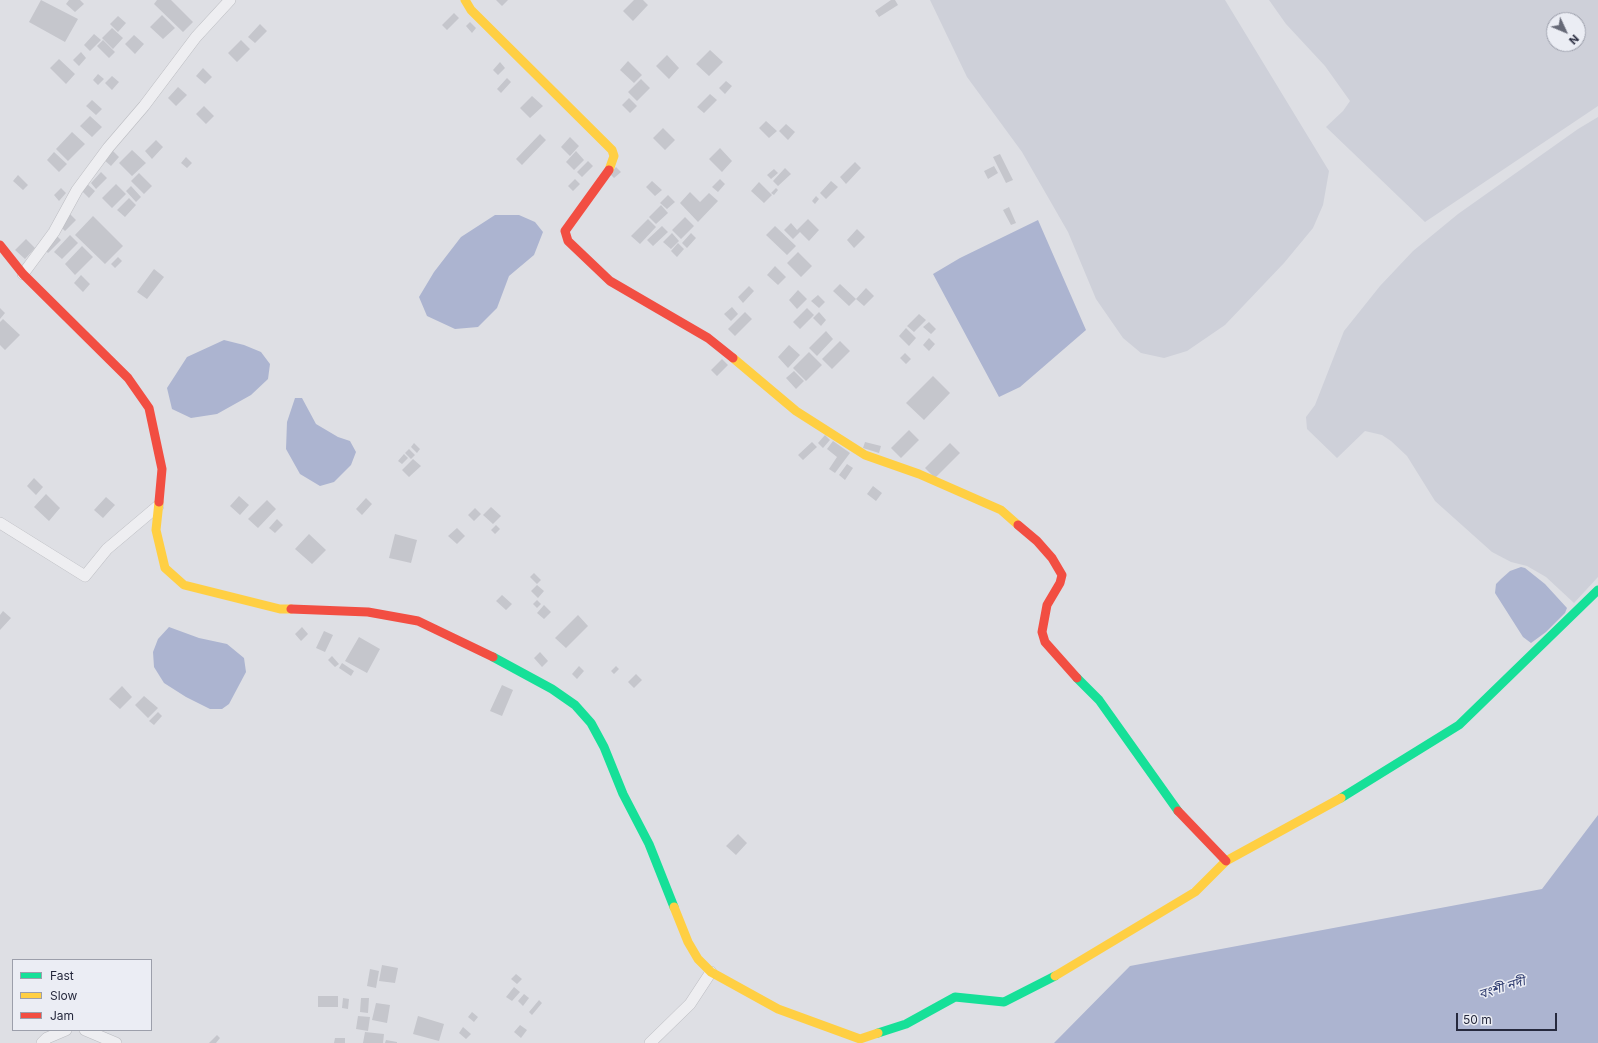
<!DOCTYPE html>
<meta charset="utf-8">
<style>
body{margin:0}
#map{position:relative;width:1598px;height:1043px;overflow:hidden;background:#dedfe4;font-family:Inter,sans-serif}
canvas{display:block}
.legend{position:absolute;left:12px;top:959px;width:140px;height:72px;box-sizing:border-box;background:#ebedf4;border:1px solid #9c9fab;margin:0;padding:5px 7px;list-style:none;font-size:12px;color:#26293d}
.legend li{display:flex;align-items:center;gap:8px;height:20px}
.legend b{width:20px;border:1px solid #9c9fab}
.north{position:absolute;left:1546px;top:12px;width:40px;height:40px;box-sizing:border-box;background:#ebedf4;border:1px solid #9c9fab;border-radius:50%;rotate:134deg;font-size:11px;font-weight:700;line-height:16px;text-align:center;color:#26293d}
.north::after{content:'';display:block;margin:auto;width:14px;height:18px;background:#666977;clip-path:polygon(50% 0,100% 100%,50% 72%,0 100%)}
.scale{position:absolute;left:1456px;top:1013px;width:101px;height:18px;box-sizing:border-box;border:2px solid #26293d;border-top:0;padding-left:5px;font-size:12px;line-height:14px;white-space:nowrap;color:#26293d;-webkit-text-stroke:3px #ebedf4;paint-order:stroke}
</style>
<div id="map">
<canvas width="1598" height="1043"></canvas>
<ul class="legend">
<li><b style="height:5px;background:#16e098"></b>Fast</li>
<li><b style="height:5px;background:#ffcf43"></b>Slow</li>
<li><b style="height:5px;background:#f24e42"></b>Jam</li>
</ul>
<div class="north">N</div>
<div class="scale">50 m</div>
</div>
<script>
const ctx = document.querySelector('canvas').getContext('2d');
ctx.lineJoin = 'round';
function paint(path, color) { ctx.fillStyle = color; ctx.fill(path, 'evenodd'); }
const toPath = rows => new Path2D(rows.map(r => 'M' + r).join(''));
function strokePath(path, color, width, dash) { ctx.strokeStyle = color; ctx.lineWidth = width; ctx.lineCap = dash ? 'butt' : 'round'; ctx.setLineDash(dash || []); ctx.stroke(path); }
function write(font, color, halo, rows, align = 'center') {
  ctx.font = font + ' Inter,"Noto Sans Bengali",sans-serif'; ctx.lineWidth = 3; ctx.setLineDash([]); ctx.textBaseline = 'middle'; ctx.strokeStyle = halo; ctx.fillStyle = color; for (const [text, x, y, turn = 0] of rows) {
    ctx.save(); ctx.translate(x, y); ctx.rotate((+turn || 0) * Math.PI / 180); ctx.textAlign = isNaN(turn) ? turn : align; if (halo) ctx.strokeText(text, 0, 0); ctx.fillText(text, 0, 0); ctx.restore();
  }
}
paint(toPath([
 [930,0,1225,0,1329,171,1323,205,1313,228,1284,263,1225,325,1187,351,1164,358,1141,353,1123,338,1096,299,1068,232,1022,152,967,77],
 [1269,0,1598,0,1598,106,1425,222,1326,127,1343,111,1350,101,1325,66,1286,24],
 [1554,20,1578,20,1578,44,1554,44],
 [1598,117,1598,577,1574,603,1546,577,1527,566,1511,562,1492,552,1435,501,1407,456,1391,441,1382,435,1365,431,1337,458,1307,429,1306,417,1315,405,1344,331,1380,286,1413,251,1458,214,1578,129]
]), '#ced0d9');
paint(toPath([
 [495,215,519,215,535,222,543,232,534,255,509,276,497,308,478,327,455,329,427,316,419,297,434,272,461,237],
 [1038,220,1086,330,1020,387,999,397,933,274,960,258],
 [224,340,244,345,261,352,270,364,268,379,251,395,217,414,191,418,172,409,167,388,187,357],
 [295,398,302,398,316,424,338,437,350,441,356,452,351,465,334,482,320,486,300,474,286,449,287,422],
 [1521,567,1525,568,1545,584,1567,608,1565,613,1546,632,1531,643,1523,637,1495,593,1496,584,1501,579,1510,571],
 [169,627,199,638,227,644,244,658,246,672,229,704,222,709,210,709,186,697,164,683,154,667,153,652,158,639],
 [1598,815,1598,1043,1054,1043,1130,966,1542,889]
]), '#acb4d0');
paint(toPath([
 [41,0,78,19,65,42,29,22],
 [69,0,80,0,84,4,75,12,66,4],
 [157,0,171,0,193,22,183,32,154,4],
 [496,0,508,0,502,6],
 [634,0,643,0,648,5,633,21,623,11],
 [891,0,895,0,898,5,879,17,875,11],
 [454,13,459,18,447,30,442,25],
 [162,15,175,28,163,39,150,27],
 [118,16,126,23,118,32,110,24],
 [470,22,476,28,472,33,466,26],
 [260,24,267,31,255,43,248,37],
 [112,28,123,38,113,49,102,38],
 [94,34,101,40,90,51,84,45],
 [134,35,144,44,135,54,125,44],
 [103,40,115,52,109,58,97,46],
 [241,40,250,49,237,62,228,53],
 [710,50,723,62,709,76,696,64],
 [81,52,86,58,79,66,73,60],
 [667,55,679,68,669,79,656,66],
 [59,59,75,74,66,84,50,68],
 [628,61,642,75,634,83,620,70],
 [500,62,505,68,498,75,493,70],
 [203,68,212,77,205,84,196,76],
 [98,74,104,79,98,85,93,80],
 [112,76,119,82,112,90,105,83],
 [507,78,511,82,501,93,497,89],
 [641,79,650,88,637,101,628,92],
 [726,81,732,86,725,94,719,88],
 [178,87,187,95,176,106,168,98],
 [710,94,717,100,704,113,697,107],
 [532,96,543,106,530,118,520,108],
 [629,98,637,106,630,113,622,105],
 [92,100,102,109,96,115,86,106],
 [204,106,214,116,206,124,196,114],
 [90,116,102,127,92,137,80,126],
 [766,121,777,131,769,138,759,128],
 [786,124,795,132,788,140,779,131],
 [663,128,675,140,665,150,653,138],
 [72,132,85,144,68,161,56,149],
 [540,134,546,140,522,165,516,159],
 [570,137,579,146,570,156,561,147],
 [156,140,163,147,152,159,145,151],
 [720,148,732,161,722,172,709,159],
 [112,150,119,157,111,166,103,159],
 [132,150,146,163,132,176,119,163],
 [576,151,584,160,574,170,566,162],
 [54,152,67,164,59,172,47,160],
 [1000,154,1013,180,1006,183,993,157],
 [186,157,192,163,187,168,181,163],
 [588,161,593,166,582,177,577,172],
 [855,162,861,168,846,184,840,177],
 [994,166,998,173,988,179,984,171],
 [616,167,621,172,614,178,610,174],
 [785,168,791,174,778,186,773,181],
 [774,169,778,173,771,179,767,175],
 [101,172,107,178,96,189,91,183],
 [139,173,152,186,144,194,131,181],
 [18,175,28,185,23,190,13,181],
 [575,179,580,184,573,191,568,186],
 [720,179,725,184,718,192,712,187],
 [652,181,662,190,655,196,646,187],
 [831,181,838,187,826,199,820,193],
 [85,182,95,191,89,198,79,188],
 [759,182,772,195,764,203,751,191],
 [116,184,126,194,112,208,102,198],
 [131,186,141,197,136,202,126,191],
 [61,188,66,193,59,201,54,195],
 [776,188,778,190,774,195,771,193],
 [690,192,700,202,709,193,718,201,698,222,680,203],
 [668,195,675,202,667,209,660,203],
 [816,196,819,199,815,204,812,201],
 [129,198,136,205,125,217,117,210],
 [661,205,668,213,656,224,649,217],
 [1009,207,1016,223,1011,225,1003,210],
 [70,214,76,220,65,231,59,225],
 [93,216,123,246,105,264,75,235],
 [685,217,694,226,681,239,672,230],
 [648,219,656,227,640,244,631,236],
 [808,219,819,230,809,241,800,232,793,239,784,230,791,223,797,230],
 [662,226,668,232,653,246,647,240],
 [775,226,796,246,787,255,766,235],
 [857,229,865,237,854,248,847,240],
 [672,233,679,241,671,249,663,242],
 [691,233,696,238,687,248,682,243],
 [56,235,61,240,48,253,43,248],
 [70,235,78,243,62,259,54,252],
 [26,239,35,248,25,259,15,250],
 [678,243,684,249,677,257,671,251],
 [82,246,93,257,75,275,65,264],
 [798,252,812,266,801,277,787,263],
 [118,257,122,261,115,268,111,264],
 [775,266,786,277,778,285,767,275],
 [154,269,164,277,147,299,137,292],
 [81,275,90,284,83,292,74,283],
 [840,284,856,299,849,306,833,291],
 [749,286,754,291,743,303,738,297],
 [866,288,874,296,864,306,856,299],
 [798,290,807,299,797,309,789,300],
 [818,295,825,302,819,308,811,301],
 [732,307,738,314,731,321,724,314],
 [0,308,5,313,0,319],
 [807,308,814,315,800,329,793,322],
 [745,312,752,319,735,336,728,329],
 [819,312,826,320,821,326,813,318],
 [919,314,926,320,914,332,907,326],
 [3,319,20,335,5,350,0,345,0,322],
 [929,322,936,329,931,334,923,327],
 [906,328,916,338,909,346,899,336],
 [826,331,833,339,817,356,809,348],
 [929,338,935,344,929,351,923,345],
 [840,341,850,351,832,369,822,359],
 [789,345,800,355,788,368,778,357],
 [809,352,822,365,806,381,793,368],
 [905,353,911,359,906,364,900,358],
 [722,359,728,365,717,376,711,370],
 [794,371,804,381,796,389,786,378],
 [933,376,950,393,924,420,906,403],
 [909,430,919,440,901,458,891,448],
 [825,435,830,440,823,448,818,443],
 [833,441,850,453,835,473,829,469,837,457,827,449],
 [812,442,817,447,803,460,798,455],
 [865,442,881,446,879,453,863,448],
 [414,443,420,449,417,453,411,447],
 [950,443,960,453,935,478,925,468],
 [409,449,415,455,411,459,405,453],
 [404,454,408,458,402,464,398,461],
 [413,459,421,466,409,477,402,470],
 [847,464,853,468,845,480,839,475],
 [34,478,43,487,36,495,27,486],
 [873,486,882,493,876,501,867,494],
 [46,494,60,508,49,521,34,507],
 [239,496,249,505,240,515,230,506],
 [106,497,115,505,103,518,94,510],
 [366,498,372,504,362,515,356,509],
 [267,500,276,509,258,528,248,519],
 [491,507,501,516,493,524,483,515],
 [475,508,481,514,474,521,468,515],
 [277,519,283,525,275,533,269,528],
 [496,525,500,529,495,534,491,530],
 [457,528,465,536,457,544,448,536],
 [309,534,326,550,312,564,295,549],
 [395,534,417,540,411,563,389,558],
 [534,573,541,580,537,584,530,577],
 [537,585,544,591,538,598,531,591],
 [502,595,512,604,506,610,496,601],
 [537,600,541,604,537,608,533,604],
 [544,605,551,612,544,619,537,613],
 [3,611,11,618,0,630,0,615],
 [578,615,588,626,566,648,555,638],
 [302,627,308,634,301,641,295,634],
 [324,631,333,635,325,652,316,648],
 [359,637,380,649,367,673,345,661],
 [540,652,548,661,542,667,534,658],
 [332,656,339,664,335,667,328,660],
 [342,663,354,671,351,676,339,668],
 [579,666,584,671,577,679,572,674],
 [616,666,619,669,614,674,611,671],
 [636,674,642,680,634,688,628,682],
 [502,685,513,690,502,716,490,711],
 [122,686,132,697,120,709,109,699],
 [144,696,158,708,148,718,135,705],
 [158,712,162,716,154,725,149,721],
 [738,834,747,843,736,855,726,846],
 [382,965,398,968,395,983,379,981],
 [370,969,379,971,376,988,367,986],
 [516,974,522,979,517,984,511,979],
 [514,987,520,992,512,1001,506,997],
 [524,994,529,998,523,1006,518,1001],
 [318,996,338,996,338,1007,318,1007],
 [343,998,349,999,348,1009,342,1008],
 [361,998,369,998,368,1013,360,1012],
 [539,1000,542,1003,532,1015,529,1012],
 [376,1003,390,1005,387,1023,372,1020],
 [472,1012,478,1017,474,1022,468,1017],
 [358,1016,370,1017,368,1031,356,1029],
 [418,1016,444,1024,439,1041,413,1034],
 [520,1025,527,1030,521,1038,514,1032],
 [463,1027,471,1034,466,1039,459,1033],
 [365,1032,384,1034,383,1043,363,1043],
 [217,1035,220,1038,216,1043,209,1043],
 [335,1038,345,1038,345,1043,334,1043],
 [386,1040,397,1042,397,1043,385,1043]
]), '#c5c6cc');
const street = toPath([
 [23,274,54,232,77,190,108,148,144,106,196,37,230,0],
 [0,523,85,576,107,549,158,506],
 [85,1030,116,1043],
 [42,1043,47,1038,66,1030],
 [650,1043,690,1004,711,972]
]);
strokePath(street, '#bbbcc1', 12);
strokePath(street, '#eeeef1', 11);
strokePath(toPath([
 [493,657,552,689,575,705,591,723,604,747,623,794,649,844,674,907],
 [1077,678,1099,700,1178,811],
 [1341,798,1459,725,1598,590],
 [878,1033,906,1024,955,997,1004,1002,1055,976]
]), '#16e098', 9);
strokePath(toPath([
 [465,0,471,10,612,150,614,156,609,170],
 [733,358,796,411,865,455,919,474,1001,510,1018,525],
 [159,502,156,530,165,568,184,585,280,609,291,609],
 [674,907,688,942,698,959,711,972,778,1009,860,1039,878,1033],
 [1055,976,1195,892,1226,861,1341,798]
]), '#ffcf43', 9);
strokePath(toPath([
 [609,170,565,231,568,241,610,281,708,338,733,358],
 [0,245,23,274,128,378,149,408,162,469,159,502],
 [1018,525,1037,541,1052,558,1062,575,1060,583,1047,605,1042,632,1045,642,1077,678],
 [291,609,368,612,418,621,493,657],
 [1178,811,1226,861]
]), '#f24e42', 9);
write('italic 13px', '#303d70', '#ebedf4', [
 ["বংশী নদী",1502,988,-17]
]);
</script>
